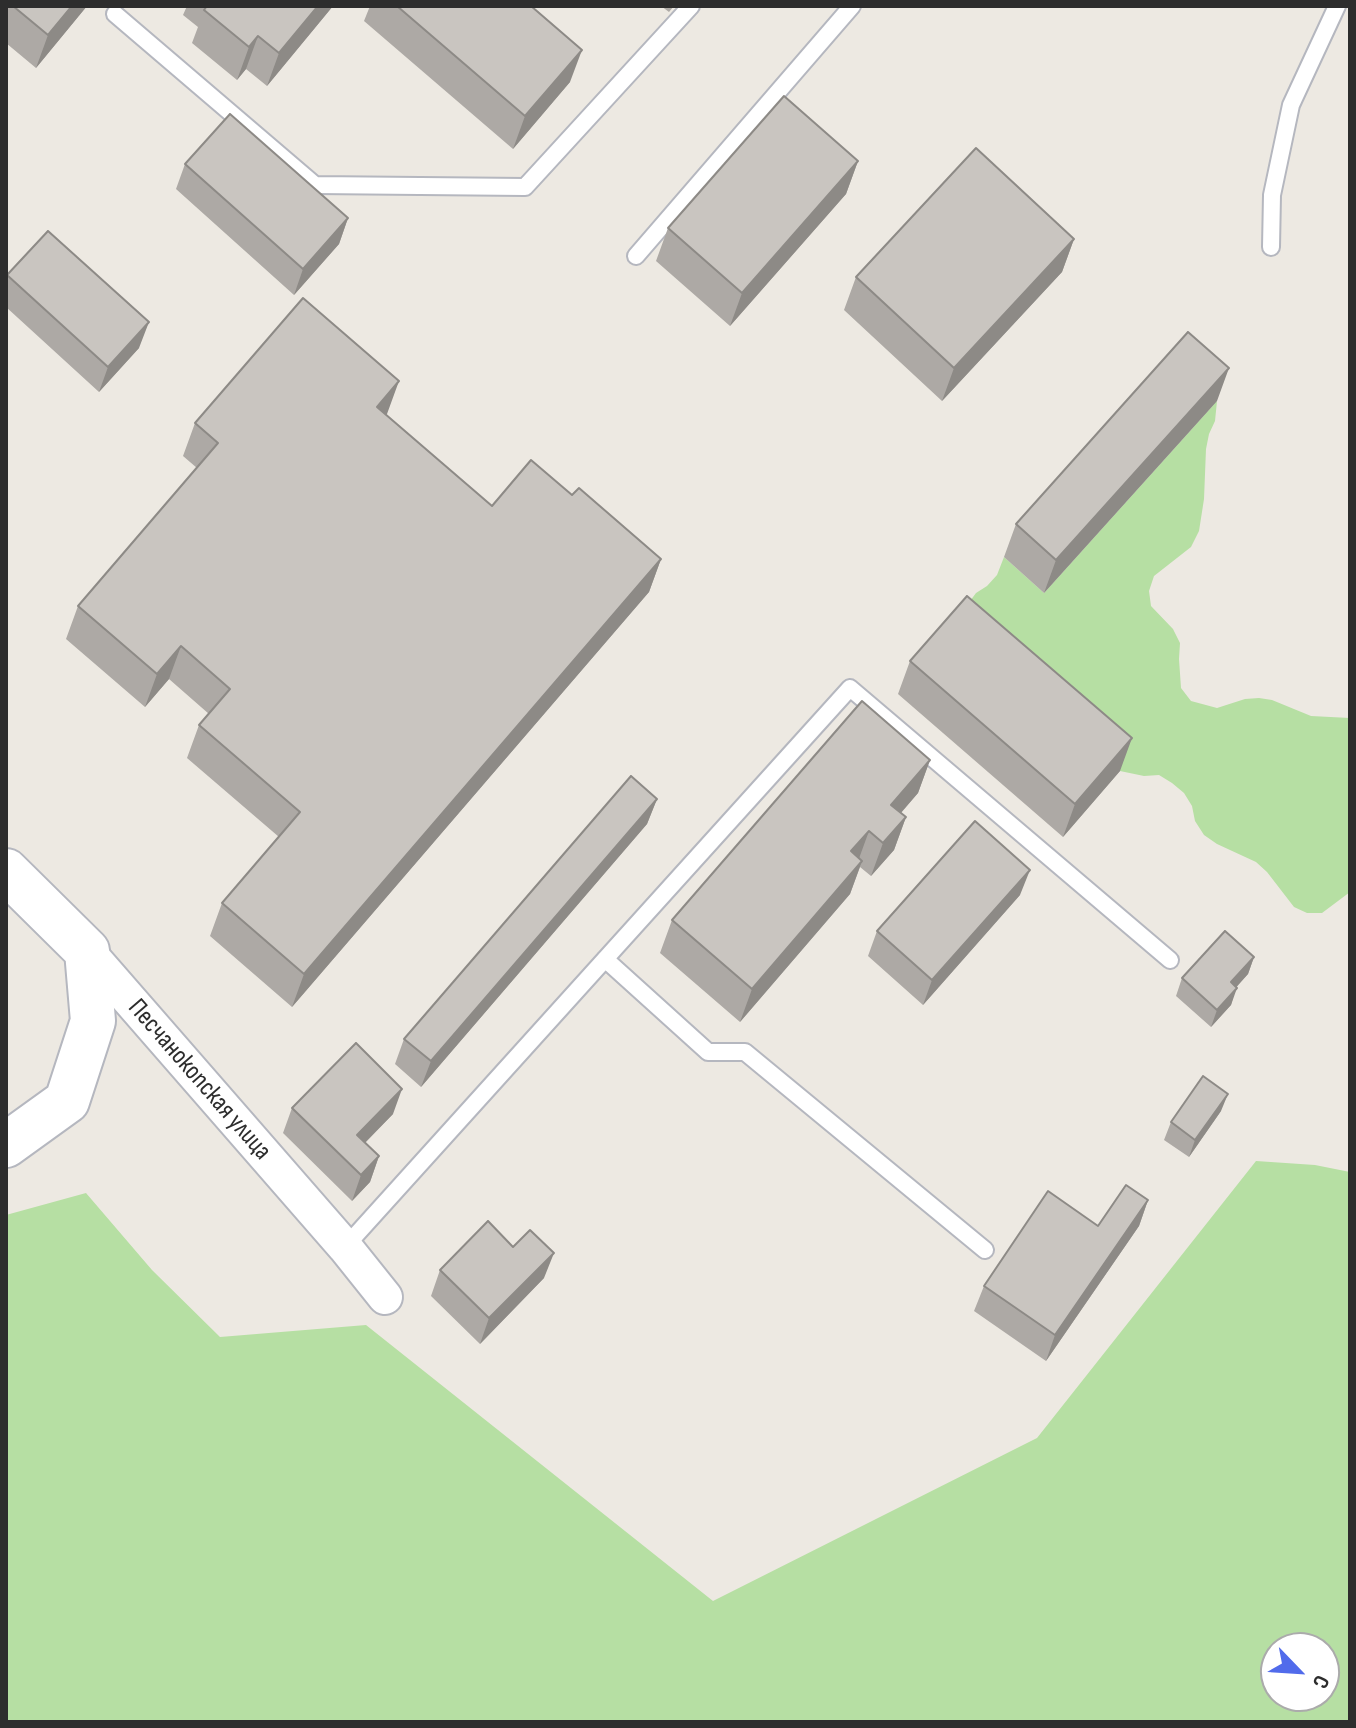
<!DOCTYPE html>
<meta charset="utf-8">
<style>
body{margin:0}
#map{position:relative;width:1356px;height:1728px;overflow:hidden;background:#ede9e2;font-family:"Sofia Sans Condensed",sans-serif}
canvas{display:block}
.frame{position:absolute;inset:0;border:8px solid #2d2d2d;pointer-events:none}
.north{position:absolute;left:1260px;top:1632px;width:80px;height:80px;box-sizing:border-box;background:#fff;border:2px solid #ababab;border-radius:50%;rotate:115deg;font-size:22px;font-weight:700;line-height:32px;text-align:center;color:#2d2d2d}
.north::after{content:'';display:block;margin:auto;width:28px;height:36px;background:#516beb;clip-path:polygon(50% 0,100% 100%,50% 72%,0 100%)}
</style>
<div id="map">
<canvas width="1356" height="1728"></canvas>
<div class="frame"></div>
<div class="north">С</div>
</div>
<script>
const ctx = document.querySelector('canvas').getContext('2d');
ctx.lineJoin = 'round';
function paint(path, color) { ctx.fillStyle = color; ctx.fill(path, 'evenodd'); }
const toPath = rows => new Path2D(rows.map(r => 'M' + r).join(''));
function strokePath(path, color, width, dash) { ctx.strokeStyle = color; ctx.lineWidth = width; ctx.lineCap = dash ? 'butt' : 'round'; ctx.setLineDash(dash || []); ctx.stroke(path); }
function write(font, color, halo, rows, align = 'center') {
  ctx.font = font + ' "Sofia Sans Condensed",sans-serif'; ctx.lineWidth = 7; ctx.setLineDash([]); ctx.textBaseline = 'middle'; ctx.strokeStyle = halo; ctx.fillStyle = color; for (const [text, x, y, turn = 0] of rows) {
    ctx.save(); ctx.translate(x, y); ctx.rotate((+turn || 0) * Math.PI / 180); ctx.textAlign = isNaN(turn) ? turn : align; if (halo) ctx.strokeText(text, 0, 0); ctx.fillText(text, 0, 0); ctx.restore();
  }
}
paint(toPath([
 [1217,401,1215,421,1209,434,1206,449,1204,499,1199,531,1191,547,1154,576,1149,591,1151,606,1173,629,1180,643,1179,659,1181,688,1191,701,1217,708,1245,699,1259,698,1272,700,1311,716,1350,718,1350,892,1322,913,1307,913,1294,907,1267,872,1256,862,1217,844,1204,835,1195,821,1192,806,1184,793,1172,783,1159,775,1144,776,1120,771,959,616,976,593,987,586,997,575,1004,557,1044,593],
 [1256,1161,1315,1165,1350,1172,1350,1722,6,1722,6,1215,86,1193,152,1270,220,1337,366,1325,713,1601,1037,1438],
 [1276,1648,1324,1648,1324,1696,1276,1696]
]), '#b6dfa3');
const lane = toPath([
 [115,14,315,185,525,187,691,6],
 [1271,247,1272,195,1291,105,1337,6],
 [636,256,852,6],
 [605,959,708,1052,745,1052,985,1250],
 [345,1247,850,688,1170,960]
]);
const street = toPath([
 [87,951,345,1247,385,1297]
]);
const secondary = toPath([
 [6,871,87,951,93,1021,67,1101,6,1145]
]);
strokePath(lane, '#b5b7bf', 20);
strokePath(street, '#b5b7bf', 38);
strokePath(secondary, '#b5b7bf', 48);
strokePath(lane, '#fff', 16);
strokePath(street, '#fff', 34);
strokePath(secondary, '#fff', 44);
paint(toPath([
 [6,6,87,6,36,68,6,43],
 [187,6,333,6,267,86,246,69,237,80,192,43,198,27,183,15],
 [370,6,531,6,570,82,513,149,364,21],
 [661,6,674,6,669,12],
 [858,161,846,194,730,326,656,261,668,228],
 [185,164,348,218,339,244,294,295,176,189],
 [1074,239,1062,272,942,401,844,310,856,277],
 [7,275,139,348,99,392,6,307,6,279],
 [1217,401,1044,593,1004,557,1016,524],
 [386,415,492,506,572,495,661,559,649,592,292,1007,210,936,222,903,279,837,187,758,199,725,209,714,169,679,145,707,66,639,78,606,197,468,183,456,195,423],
 [910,661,1120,771,1063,837,898,694],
 [930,760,918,793,901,813,906,817,894,850,871,876,860,867,850,894,740,1022,660,953,672,920],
 [657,799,647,824,421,1087,395,1064,404,1039],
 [1020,895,923,1005,868,956,877,931],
 [1254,957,1248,974,1236,987,1231,1005,1211,1027,1176,996,1182,978],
 [292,1108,393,1114,365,1143,379,1156,370,1182,352,1201,283,1133],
 [1221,1111,1189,1157,1164,1140,1171,1122],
 [1148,1200,1139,1226,1046,1361,974,1311,984,1286],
 [440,1270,544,1278,480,1344,431,1296]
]), '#ada9a5');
paint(toPath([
 [72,6,87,6,36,68,48,35],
 [318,6,333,6,267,86,279,53],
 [258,36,246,69,237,80,249,47],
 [582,50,570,82,513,149,525,116],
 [858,161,846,194,730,326,742,293],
 [348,218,339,244,294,295,303,269],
 [1074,239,1062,272,942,401,954,368],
 [149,322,139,348,99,392,108,367],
 [1229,368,1217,401,1044,593,1056,560],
 [399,381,387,414,365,440,377,407],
 [661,559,649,592,292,1007,304,974],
 [181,646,169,679,145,707,157,674],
 [1132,738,1120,771,1063,837,1075,804],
 [930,760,918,793,879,838,891,805],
 [657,799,647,824,421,1087,431,1061],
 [906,817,894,850,871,876,883,843],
 [869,831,857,864,851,851],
 [862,861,850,894,740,1022,752,989],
 [1030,870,1020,895,923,1005,932,980],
 [1254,957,1248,974,1225,1000,1231,982],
 [1237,988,1231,1005,1211,1027,1217,1010],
 [402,1089,393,1114,348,1160,357,1135],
 [1228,1094,1221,1111,1189,1157,1195,1140],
 [379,1156,370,1182,352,1201,361,1175],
 [1148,1200,1139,1226,1046,1361,1055,1335],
 [554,1253,544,1278,480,1344,489,1318]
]), '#8d8a86');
const building = toPath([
 [13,6,72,6,48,35,13,6],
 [207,6,318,6,279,53,258,36,249,47,204,10,207,6],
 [397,6,531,6,582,50,525,116,397,6],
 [784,96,858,161,742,293,668,228,784,96],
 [230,114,348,218,303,269,185,164,230,114],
 [976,148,1074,239,954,368,856,277,976,148],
 [48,231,149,322,108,367,7,275,48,231],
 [303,298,399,381,377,407,492,506,531,460,572,495,579,488,661,559,304,974,222,903,300,812,199,725,230,689,181,646,157,674,78,606,218,443,195,423,303,298],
 [1188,332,1229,368,1056,560,1016,524,1188,332],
 [967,596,1132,738,1075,804,910,661,967,596],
 [862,701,930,760,891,805,906,817,883,843,869,831,851,851,862,861,752,989,672,920,862,701],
 [631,776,657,799,431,1061,404,1039,631,776],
 [975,821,1030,870,932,980,877,931,975,821],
 [1225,931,1254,957,1231,982,1237,988,1217,1010,1182,978,1225,931],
 [356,1043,402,1089,357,1135,379,1156,361,1175,292,1108,356,1043],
 [1203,1076,1228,1094,1195,1140,1171,1122,1203,1076],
 [1126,1185,1148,1200,1055,1335,984,1286,1048,1191,1098,1226,1126,1185],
 [488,1221,513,1247,530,1230,554,1253,489,1318,440,1270,488,1221]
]);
paint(building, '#c9c5c0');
strokePath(building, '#8d8a86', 2);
write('26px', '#2d2d2d', '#fff', [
 ["Песчанокопская улица",199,1080,49]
]);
</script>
